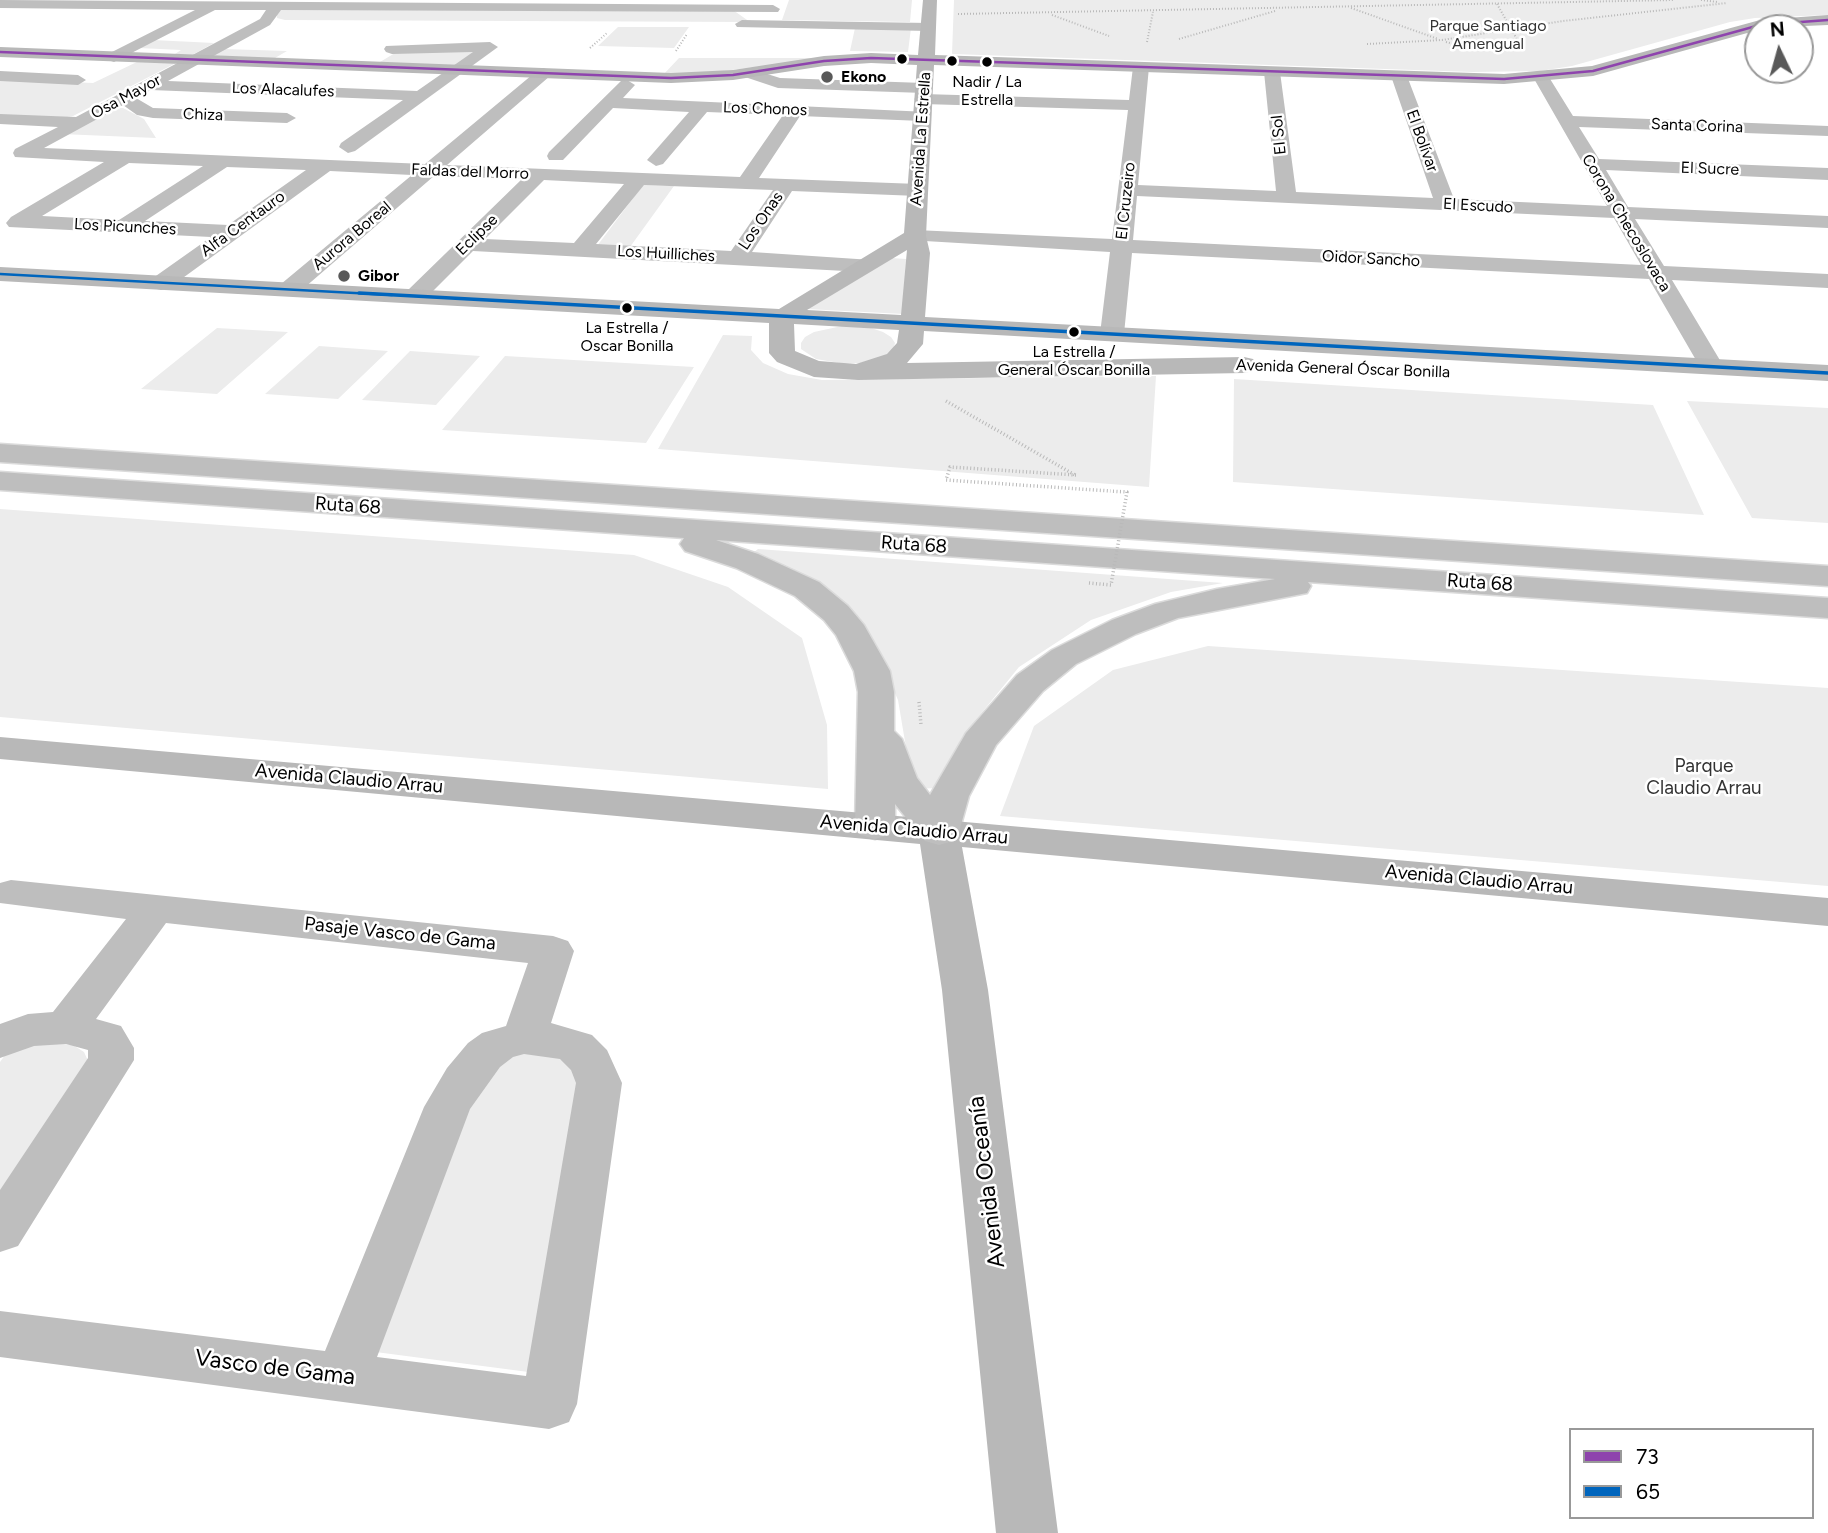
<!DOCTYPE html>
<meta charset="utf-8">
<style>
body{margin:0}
#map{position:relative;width:1828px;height:1533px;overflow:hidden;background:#fff;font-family:Figtree,sans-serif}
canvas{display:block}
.legend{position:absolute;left:1569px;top:1428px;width:245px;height:91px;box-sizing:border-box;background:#fff;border:2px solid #999;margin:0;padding:9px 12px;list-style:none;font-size:21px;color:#000}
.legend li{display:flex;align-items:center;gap:14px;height:35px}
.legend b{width:35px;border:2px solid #999}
.north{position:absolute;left:1744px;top:14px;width:70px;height:70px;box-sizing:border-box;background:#fff;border:2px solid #999;border-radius:50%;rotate:355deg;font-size:19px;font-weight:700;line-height:28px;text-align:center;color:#000}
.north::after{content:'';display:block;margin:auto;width:24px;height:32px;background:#595959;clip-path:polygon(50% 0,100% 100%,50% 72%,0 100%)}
</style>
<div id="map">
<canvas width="1828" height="1533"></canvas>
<ul class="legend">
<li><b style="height:9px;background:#8e44ad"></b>73</li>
<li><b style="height:9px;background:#0065bd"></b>65</li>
</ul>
<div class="north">N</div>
</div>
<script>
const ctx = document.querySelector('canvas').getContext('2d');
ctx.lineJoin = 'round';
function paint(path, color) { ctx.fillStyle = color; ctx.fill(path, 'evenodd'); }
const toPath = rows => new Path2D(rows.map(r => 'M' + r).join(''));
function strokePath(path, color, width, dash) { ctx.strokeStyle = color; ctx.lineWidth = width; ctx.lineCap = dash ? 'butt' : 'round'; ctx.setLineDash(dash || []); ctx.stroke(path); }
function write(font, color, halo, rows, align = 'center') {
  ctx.font = font + ' Figtree,sans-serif'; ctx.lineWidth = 5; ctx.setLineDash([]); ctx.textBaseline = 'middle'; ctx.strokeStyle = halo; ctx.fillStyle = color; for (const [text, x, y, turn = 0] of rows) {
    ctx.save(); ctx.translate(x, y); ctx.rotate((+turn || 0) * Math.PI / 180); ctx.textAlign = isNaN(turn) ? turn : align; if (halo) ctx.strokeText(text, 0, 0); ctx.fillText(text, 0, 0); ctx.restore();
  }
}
paint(toPath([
 [789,0,912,0,910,22,782,20],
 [954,0,1828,0,1828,15,1755,18,1730,22,1572,66,1540,71,1472,72,952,54],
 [277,8,733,10,750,22,285,20,277,18],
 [618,27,689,27,674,48,598,46],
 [855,28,911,28,908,52,850,51],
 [153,40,214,43,192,55,175,54,181,50,139,48],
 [483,48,453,67,375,65,400,50],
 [223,49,287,51,275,58,203,59],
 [679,58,825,58,708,73,663,75],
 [139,61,176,63,73,116,57,119,0,116,0,79,93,83],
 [109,108,123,108,144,119,156,138,61,134],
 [643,185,674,186,630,247,597,246],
 [891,258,906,259,904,314,806,309],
 [842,326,871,328,883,332,891,337,895,343,893,350,886,355,861,363,845,364,816,359,801,349,801,343,805,337,814,332],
 [217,328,288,332,217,394,141,389],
 [723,335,752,336,751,350,763,363,788,374,822,380,1156,376,1149,487,658,449],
 [319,346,388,351,338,399,265,394],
 [410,351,480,356,436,405,362,400],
 [505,356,694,367,646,443,442,430],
 [1234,379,1653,405,1704,515,1233,482],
 [1687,401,1828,408,1828,523,1752,518],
 [0,509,634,555,728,587,802,638,827,725,828,789,0,717],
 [758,549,1223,583,1171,592,1091,620,1019,667,962,737,938,788,913,789,898,700,874,646,806,579,769,558,753,553],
 [1208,646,1828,688,1828,886,1000,816,1034,726,1113,670],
 [43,1042,73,1045,84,1052,89,1063,0,1191,0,1062,5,1055],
 [529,1047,584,1066,536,1373,368,1351,457,1111,492,1061]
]), '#ececec');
const highway = toPath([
 [0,444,1828,566,1828,586,0,462,0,444],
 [0,472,1828,598,1828,618,1308,582,1311,586,1307,593,1178,618,1136,634,1076,664,1043,691,996,745,969,796,959,832,953,841,939,845,925,841,895,804,895,826,889,835,875,839,861,835,855,826,858,692,854,671,836,635,824,620,795,596,736,568,685,551,680,544,684,538,0,490,0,472],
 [716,540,1275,579,1217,589,1155,604,1112,620,1052,650,1017,675,966,733,930,795,917,778,902,739,894,731,894,692,890,671,864,625,848,606,819,582,758,554,716,540]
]);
strokePath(highway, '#dbdbdb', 3);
strokePath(toPath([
 [1701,0,1717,2],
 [1497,4,1523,50],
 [1351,8,1438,39],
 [958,14,1674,0],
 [1052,15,1109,36],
 [1179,39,1275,11],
 [1147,42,1153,12],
 [1446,42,1472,49],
 [1367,44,1442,40,1563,21,1727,3],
 [590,48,607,33],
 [676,51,687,34]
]), '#b9b9b9', 2, [1, 2]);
strokePath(toPath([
 [946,401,1075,475],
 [1076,475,950,467,946,480,1110,491],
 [919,702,921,725]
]), '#b9b9b9', 3.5, [1, 2.5]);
paint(toPath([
 [0,0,773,5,780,9,778,12,281,10,270,25,168,81,417,91,473,52,392,54,386,52,384,49,386,46,490,42,498,47,355,151,348,153,339,147,341,143,403,100,151,90,136,98,153,108,287,113,296,118,287,123,153,118,137,115,123,105,44,148,425,164,538,70,544,68,552,73,550,76,447,165,740,177,783,115,707,112,663,164,656,166,647,160,689,112,613,108,563,160,549,160,547,156,549,152,621,81,627,80,635,85,623,98,928,112,931,116,922,121,800,116,759,178,918,184,925,186,928,190,925,194,918,196,792,191,752,252,872,260,875,265,872,270,864,272,473,251,423,301,415,303,407,301,404,296,407,291,522,179,434,176,297,294,281,294,278,289,281,284,412,175,330,171,169,288,161,290,153,288,150,283,153,278,211,237,9,227,6,223,11,217,104,162,15,157,13,153,15,149,58,127,0,124,0,114,76,117,260,19,266,10,215,10,114,62,108,60,106,57,108,54,195,10,0,8,0,0],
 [129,163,203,166,119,220,42,216,129,163],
 [227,167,306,170,228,225,145,221,227,167],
 [544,180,624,184,574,243,485,239,544,180],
 [644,185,746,189,773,190,731,251,596,244,644,185],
 [742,20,929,23,936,27,929,31,737,27,735,24,742,20],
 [1141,62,1149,67,1138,185,1276,191,1264,72,1272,67,1280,72,1296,192,1433,198,1391,76,1399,71,1407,76,1454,199,1607,206,1533,77,1541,72,1547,74,1573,116,1828,126,1828,136,1579,127,1599,159,1828,168,1828,180,1606,170,1628,207,1828,216,1828,228,1635,219,1664,266,1828,274,1828,288,1672,280,1724,367,1721,372,1712,374,1703,372,1700,367,1649,279,1132,253,1124,334,1120,339,1112,341,1104,339,1100,334,1110,252,908,240,904,236,908,232,915,230,1112,239,1128,110,923,104,914,99,923,94,1129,100,1133,67,1141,62],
 [1137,196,1614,218,1641,265,1133,240,1137,196],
 [748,68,780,78,924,83,932,88,924,93,778,88,742,76,740,73,748,68],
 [0,71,78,75,86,80,78,85,0,81,0,71],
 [11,880,553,936,568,941,574,951,551,1023,592,1035,607,1050,622,1083,577,1404,569,1422,549,1429,0,1357,0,1311,325,1351,424,1107,447,1068,468,1043,482,1033,506,1026,528,963,166,923,96,1019,121,1026,134,1048,134,1060,18,1246,0,1252,0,1190,88,1058,88,1050,66,1044,34,1046,0,1058,0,1024,28,1014,53,1012,126,919,0,903,0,883,11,880],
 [524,1054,560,1059,571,1070,576,1083,526,1376,377,1357,470,1109,500,1067,513,1057,524,1054]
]), '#bebebe');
paint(toPath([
 [923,0,937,0,935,55,1504,74,1592,66,1760,20,1828,15,1828,25,1758,28,1758,30,1593,76,1504,84,934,65,926,236,930,253,925,317,1828,365,1828,381,924,331,923,344,907,363,1244,357,1253,359,1257,365,1253,371,1244,373,858,380,814,377,777,362,769,353,769,323,0,281,0,267,779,309,904,233,917,65,871,63,824,66,733,80,671,83,0,57,0,47,671,73,733,70,824,56,871,53,918,55,923,0],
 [907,250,901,315,807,310,907,250],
 [794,324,899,330,897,343,887,354,856,364,819,361,795,351,794,324],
 [0,737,1828,898,1828,926,962,847,988,990,1058,1533,996,1533,942,990,920,844,0,759,0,737]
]), '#b8b8b8');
paint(highway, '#bebebe');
strokePath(toPath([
 [1089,583,1111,585,1127,492,1110,491]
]), '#b9b9b9', 3.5, [1, 2.5]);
strokePath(toPath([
 [0,52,671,78,733,75,824,61,871,58,1504,79,1593,71,1760,25,1828,20]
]), '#8e44ad', 2.5);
strokePath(toPath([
 [0,274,392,295]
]), '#0065bd', 2.5);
strokePath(toPath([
 [359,293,1828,373]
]), '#0065bd', 3.5);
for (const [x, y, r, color] of [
 [902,59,6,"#000"],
 [952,61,6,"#000"],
 [987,62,6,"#000"],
 [827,77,7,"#595959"],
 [344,276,7,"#595959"],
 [627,308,6,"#000"],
 [1074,332,6,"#000"]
]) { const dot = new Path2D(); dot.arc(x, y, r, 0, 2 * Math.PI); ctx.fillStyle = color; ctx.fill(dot); strokePath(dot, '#fff', 2.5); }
write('16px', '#333', '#fff', [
 ["Parque Santiago",1488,26],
 ["Amengual",1488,44]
]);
write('bold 16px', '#000', '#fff', [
 ["Ekono",841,77],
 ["Gibor",358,276]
], 'left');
write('16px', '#000', '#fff', [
 ["Nadir / La",987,82],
 ["Estrella",987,100],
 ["La Estrella /",627,328],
 ["Oscar Bonilla",627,346],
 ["La Estrella /",1074,352],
 ["General Óscar Bonilla",1074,370]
]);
write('16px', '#000', '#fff', [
 ["Los Alacalufes",283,90,2],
 ["Osa Mayor",126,97,-28],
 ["Los Chonos",765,109,2],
 ["Chiza",203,115,2],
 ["Santa Corina",1697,126,2],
 ["El Sol",1279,135,-96],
 ["Avenida La Estrella",921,139,-86],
 ["El Bolívar",1422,141,70],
 ["El Sucre",1710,169,2],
 ["Faldas del Morro",470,172,2],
 ["El Cruzeiro",1126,201,-84],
 ["El Escudo",1478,206,3],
 ["Los Onas",761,221,-56],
 ["Corona Checoslovaca",1626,223,59],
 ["Alfa Centauro",243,224,-36],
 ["Los Picunches",125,227,3],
 ["Eclipse",477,235,-44],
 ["Aurora Boreal",352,236,-40],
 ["Los Huilliches",666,254,3],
 ["Oidor Sancho",1371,259,3],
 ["Avenida General Óscar Bonilla",1343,369,2]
]);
write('19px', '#000', '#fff', [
 ["Ruta 68",348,506,4],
 ["Ruta 68",914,545,4],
 ["Ruta 68",1480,583,4],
 ["Avenida Claudio Arrau",349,779,5],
 ["Avenida Claudio Arrau",914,830,5],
 ["Avenida Claudio Arrau",1479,880,5],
 ["Pasaje Vasco de Gama",400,934,6]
]);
write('19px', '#333', '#fff', [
 ["Parque",1704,766],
 ["Claudio Arrau",1704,788]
]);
write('23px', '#000', '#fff', [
 ["Avenida Oceanía",987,1182,-97],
 ["Vasco de Gama",275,1368,7]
]);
</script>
